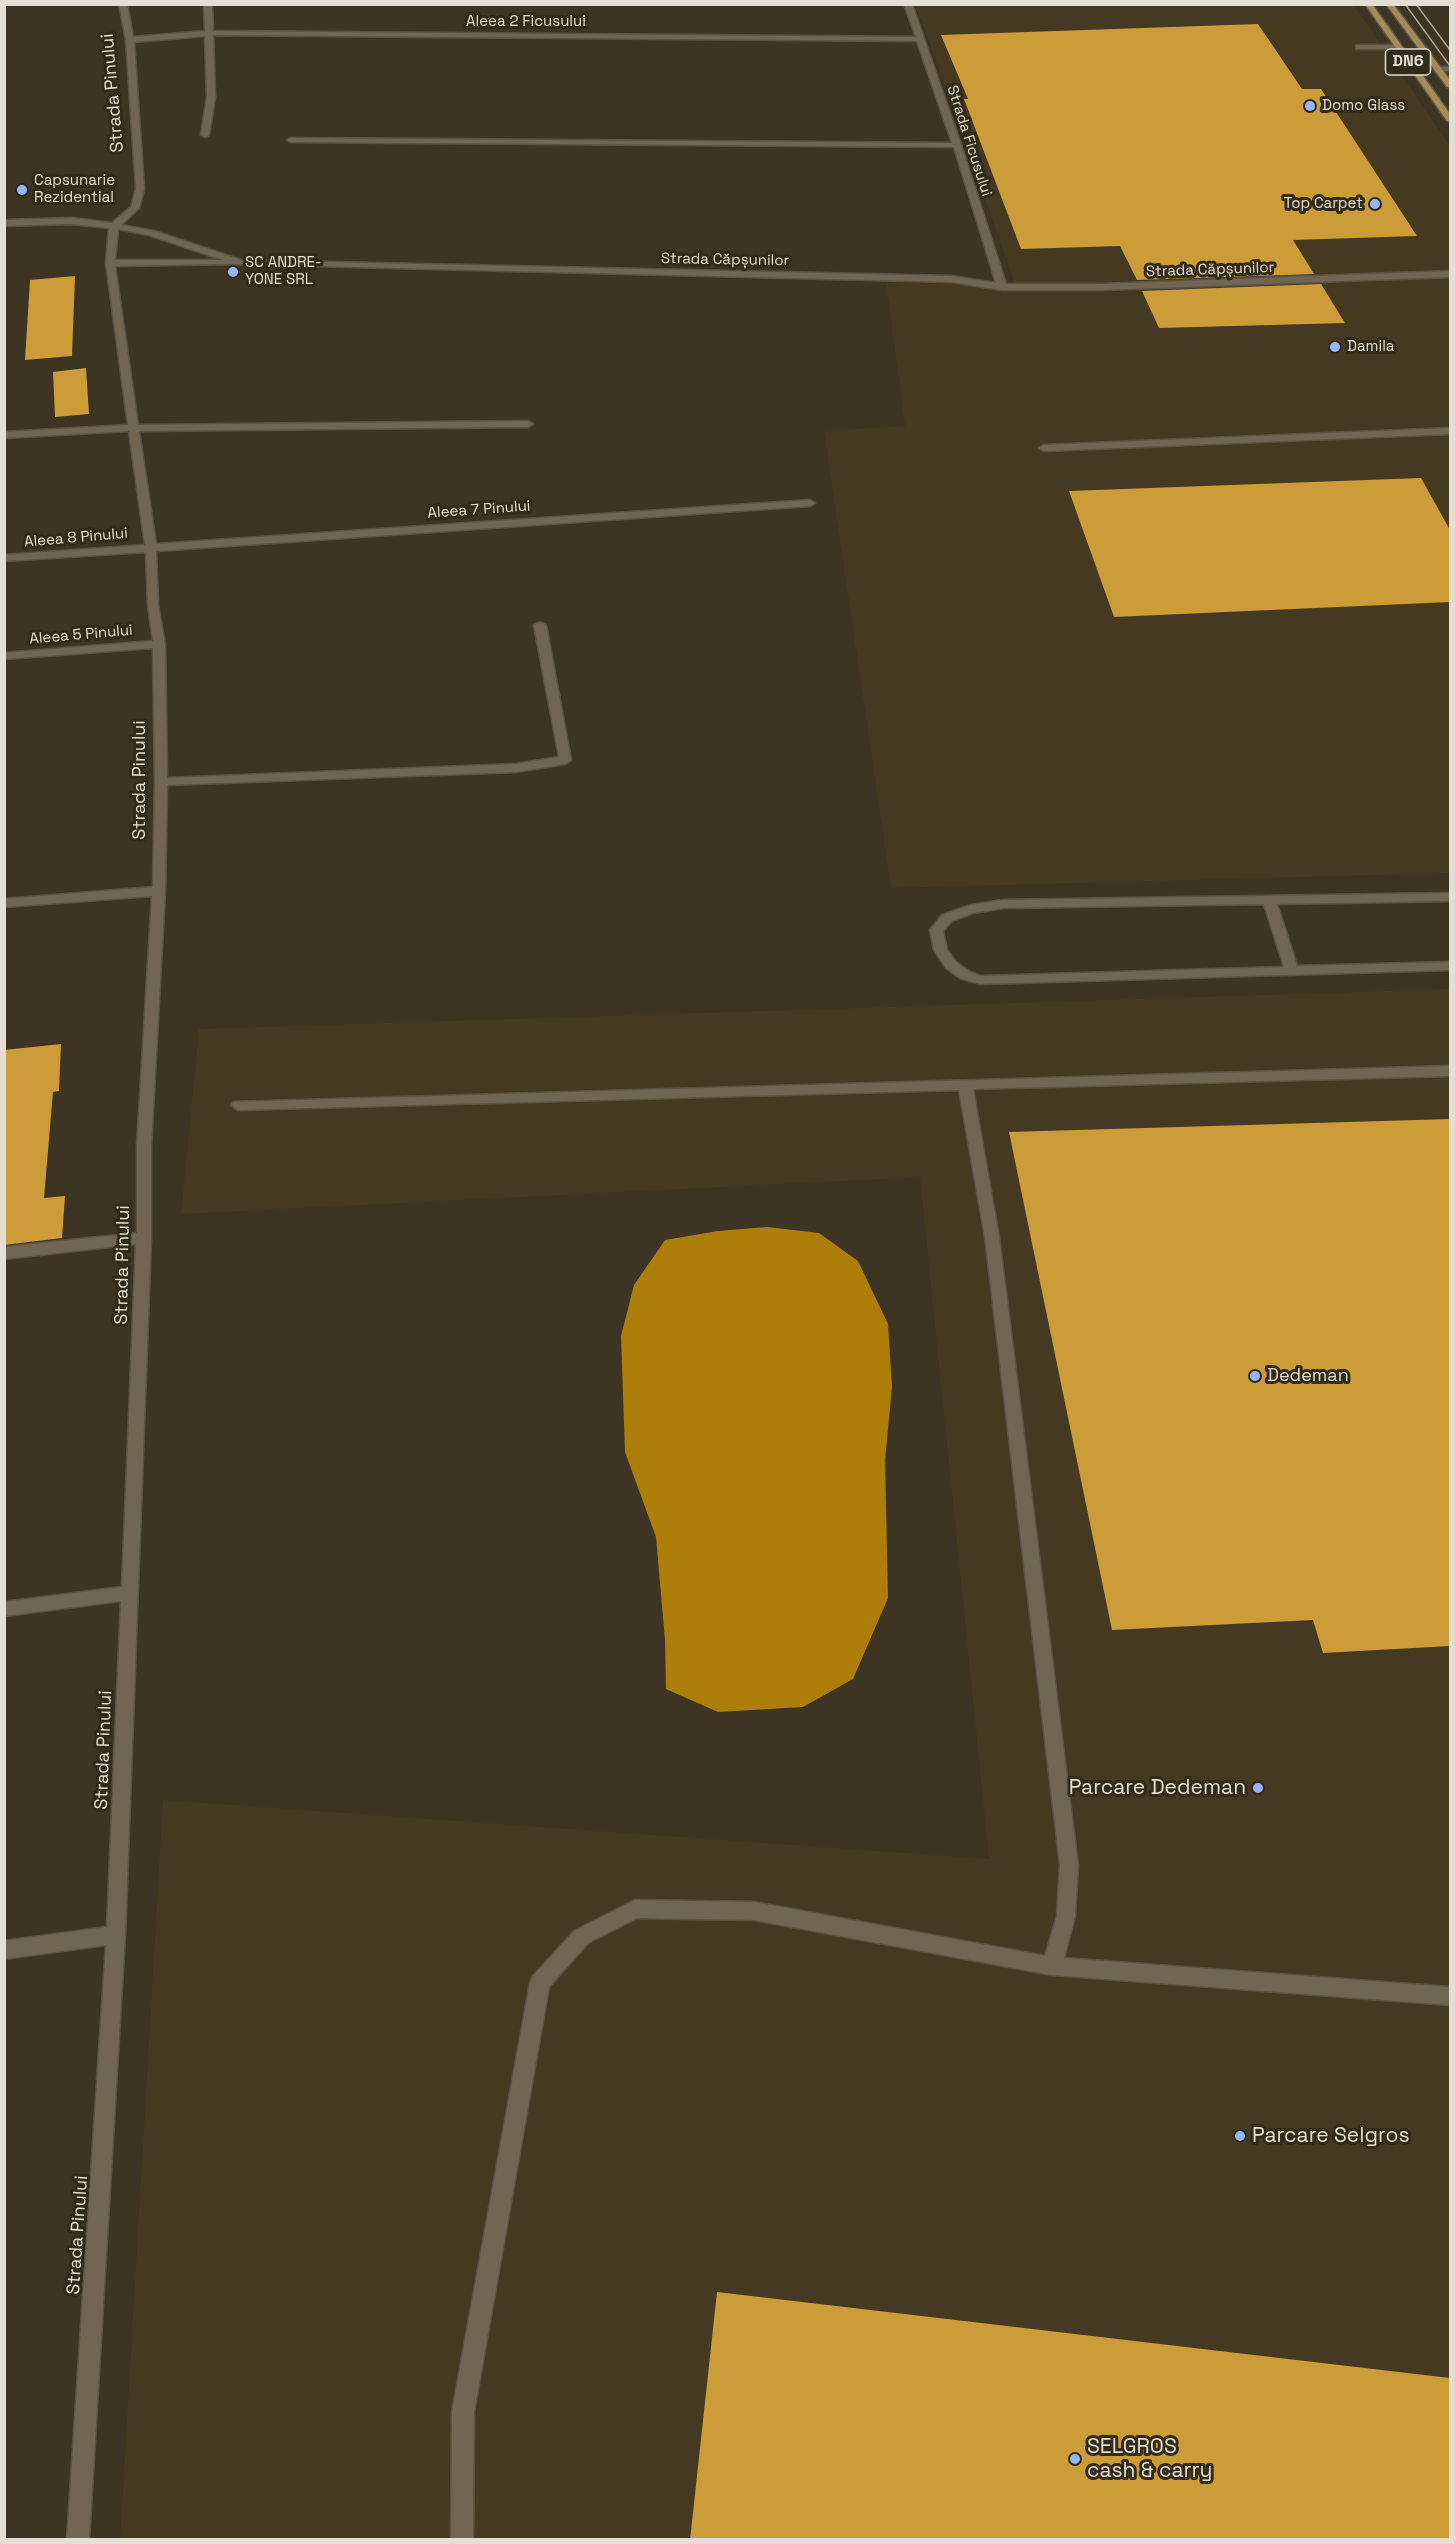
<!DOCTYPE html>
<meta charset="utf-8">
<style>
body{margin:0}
#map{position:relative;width:1455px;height:2544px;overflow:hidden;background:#3d3423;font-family:"Space Grotesk",sans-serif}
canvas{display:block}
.frame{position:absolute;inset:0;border:6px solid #e4ded3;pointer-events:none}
</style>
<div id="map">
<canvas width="1455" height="2544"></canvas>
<div class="frame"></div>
</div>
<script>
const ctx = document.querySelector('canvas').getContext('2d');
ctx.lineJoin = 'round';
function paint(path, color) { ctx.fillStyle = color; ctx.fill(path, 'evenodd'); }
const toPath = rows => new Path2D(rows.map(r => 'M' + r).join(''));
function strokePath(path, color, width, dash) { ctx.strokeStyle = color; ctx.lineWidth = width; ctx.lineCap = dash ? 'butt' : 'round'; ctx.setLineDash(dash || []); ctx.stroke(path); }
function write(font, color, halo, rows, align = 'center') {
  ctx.font = font + ' "Space Grotesk",sans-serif'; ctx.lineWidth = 6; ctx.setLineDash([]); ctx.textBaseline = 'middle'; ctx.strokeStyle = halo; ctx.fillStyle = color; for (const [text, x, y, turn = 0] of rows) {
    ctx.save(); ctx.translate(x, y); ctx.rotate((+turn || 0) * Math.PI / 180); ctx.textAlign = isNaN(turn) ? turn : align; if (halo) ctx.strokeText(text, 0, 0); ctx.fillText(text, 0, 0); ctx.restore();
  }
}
paint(toPath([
 [916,5,1354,5,1450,146,1450,873,891,888,824,431,905,426,886,283,1015,283],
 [1450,989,1450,2539,120,2540,163,1800,989,1859,920,1177,181,1214,199,1029]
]), '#453921');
paint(toPath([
 [767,1227,819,1233,858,1261,888,1324,892,1387,885,1460,888,1598,853,1679,803,1707,718,1712,666,1689,665,1640,656,1537,625,1452,621,1336,634,1285,665,1240,718,1231]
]), '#ad7f0a');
paint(toPath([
 [1258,24,1302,89,1321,89,1417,236,1293,240,1314,274,1137,280,1120,246,1021,249,964,99,968,99,941,35],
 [75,276,72,356,25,360,30,280],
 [1321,284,1345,323,1159,328,1142,291],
 [86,368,89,414,55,417,53,372],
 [1421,478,1450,530,1450,602,1114,617,1069,491],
 [61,1044,59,1091,53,1092,44,1198,65,1196,62,1238,4,1245,4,1050],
 [1450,1119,1450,1646,1323,1653,1313,1620,1112,1630,1009,1132],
 [717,2292,1450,2378,1450,2540,690,2540]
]), '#cc9c39');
const minor = toPath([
 [119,4,127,4,133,37,205,31,204,4,212,4,213,31,916,37,904,4,912,4,961,145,1006,284,1102,284,1450,271,1450,277,1102,290,1002,290,951,282,234,264,115,266,138,425,528,421,533,424,528,427,139,431,156,544,810,500,815,503,810,506,156,551,158,605,165,644,167,778,516,764,559,757,534,625,540,622,546,625,571,760,565,764,516,772,167,785,165,891,151,1147,151,1238,125,1935,89,2540,67,2540,106,1945,4,1959,4,1941,107,1927,121,1601,4,1616,4,1602,122,1587,136,1244,4,1259,4,1247,137,1233,137,1147,152,896,4,907,4,899,153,887,155,782,153,648,4,659,4,653,153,641,148,605,146,552,4,561,4,555,145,545,129,431,4,438,4,432,128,425,106,263,109,228,72,224,4,226,4,220,72,218,112,223,131,207,136,189,126,40,119,4],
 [213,35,917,41,952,143,291,138,287,140,291,142,954,147,996,283,951,276,241,260,154,231,121,225,139,208,144,189,134,42,205,36,207,97,201,135,205,137,209,135,215,97,213,35],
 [118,229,149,235,223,260,115,260,118,229],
 [1359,45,1397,45,1401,47,1397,49,1356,49,1356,45,1359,45],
 [1438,67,1450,67,1450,71,1435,71,1434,69,1438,67],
 [1450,428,1450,434,1044,451,1039,448,1044,445,1450,428],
 [1450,893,1450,901,1277,904,1297,966,1450,962,1450,970,980,984,960,978,946,968,934,950,930,930,942,915,971,905,1003,900,1450,893],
 [1264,904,1284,967,981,976,970,972,956,962,947,950,943,931,952,921,973,913,1003,908,1264,904],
 [1450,1066,1450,1076,973,1089,999,1237,1078,1865,1075,1916,1064,1958,1450,1987,1450,2005,1052,1975,754,1920,637,1918,588,1943,549,1987,474,2412,473,2540,451,2540,452,2412,530,1983,533,1976,574,1931,635,1900,754,1902,1045,1956,1057,1916,1060,1865,985,1237,959,1090,238,1110,231,1105,233,1102,1450,1066]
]);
const major = toPath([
 [1365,4,1372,4,1450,114,1450,121,1447,121,1365,4],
 [1386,4,1393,4,1450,80,1450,87,1447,87,1386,4]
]);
strokePath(minor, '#5a5243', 3);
strokePath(major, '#5a5243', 3);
paint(minor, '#706653');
paint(major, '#a58b59');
strokePath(toPath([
 [1405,4,1450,66],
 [1416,4,1450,50]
]), '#aaa395', 1.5);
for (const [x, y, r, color] of [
 [1310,106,6,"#92b7fd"],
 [22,190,6,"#92b7fd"],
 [1375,204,6,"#92b7fd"],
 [233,272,6,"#92b7fd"],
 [1335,347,6,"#92b7fd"],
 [1255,1376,6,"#92b7fd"],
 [1258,1788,6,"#92b7fd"],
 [1240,2136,6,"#92b7fd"],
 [1075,2459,6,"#92b7fd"]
]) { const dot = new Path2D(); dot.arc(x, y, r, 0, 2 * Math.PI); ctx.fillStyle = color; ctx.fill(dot); strokePath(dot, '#332a19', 2); }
write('15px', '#e4ded3', '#332a19', [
 ["Aleea 2 Ficusului",526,22],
 ["Strada Ficusului",969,141,72],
 ["Strada Căpșunilor",725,260,1],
 ["Strada Căpșunilor",1210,270,-2],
 ["Aleea 7 Pinului",479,510,-4],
 ["Aleea 8 Pinului",76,538,-5],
 ["Aleea 5 Pinului",81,635,-5]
]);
write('15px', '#e4ded3', '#332a19', [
 ["Domo Glass",1322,106],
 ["Capsunarie",34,181],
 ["Rezidential",34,198],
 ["Top Carpet",1363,204,"right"],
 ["SC ANDRE-",245,263],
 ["YONE SRL",245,280],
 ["Damila",1347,347]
], 'left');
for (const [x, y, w] of [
 [1408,62,45]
]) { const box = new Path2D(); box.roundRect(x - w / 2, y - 13, w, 26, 4.5); ctx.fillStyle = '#332a19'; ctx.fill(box); strokePath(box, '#e4ded3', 1.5); }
write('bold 16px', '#e4ded3', null, [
 ["DN6",1408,62]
]);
write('18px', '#e4ded3', '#332a19', [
 ["Strada Pinului",113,93,-95],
 ["Strada Pinului",140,780,-90],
 ["Strada Pinului",123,1265,-89],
 ["Strada Pinului",104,1750,-88],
 ["Strada Pinului",78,2235,-86]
]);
write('18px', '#e4ded3', '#332a19', [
 ["Dedeman",1267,1376]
], 'left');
write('21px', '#e4ded3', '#332a19', [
 ["Parcare Dedeman",1246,1788,"right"],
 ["Parcare Selgros",1252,2136],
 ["SELGROS",1087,2447],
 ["cash & carry",1087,2471]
], 'left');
</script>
